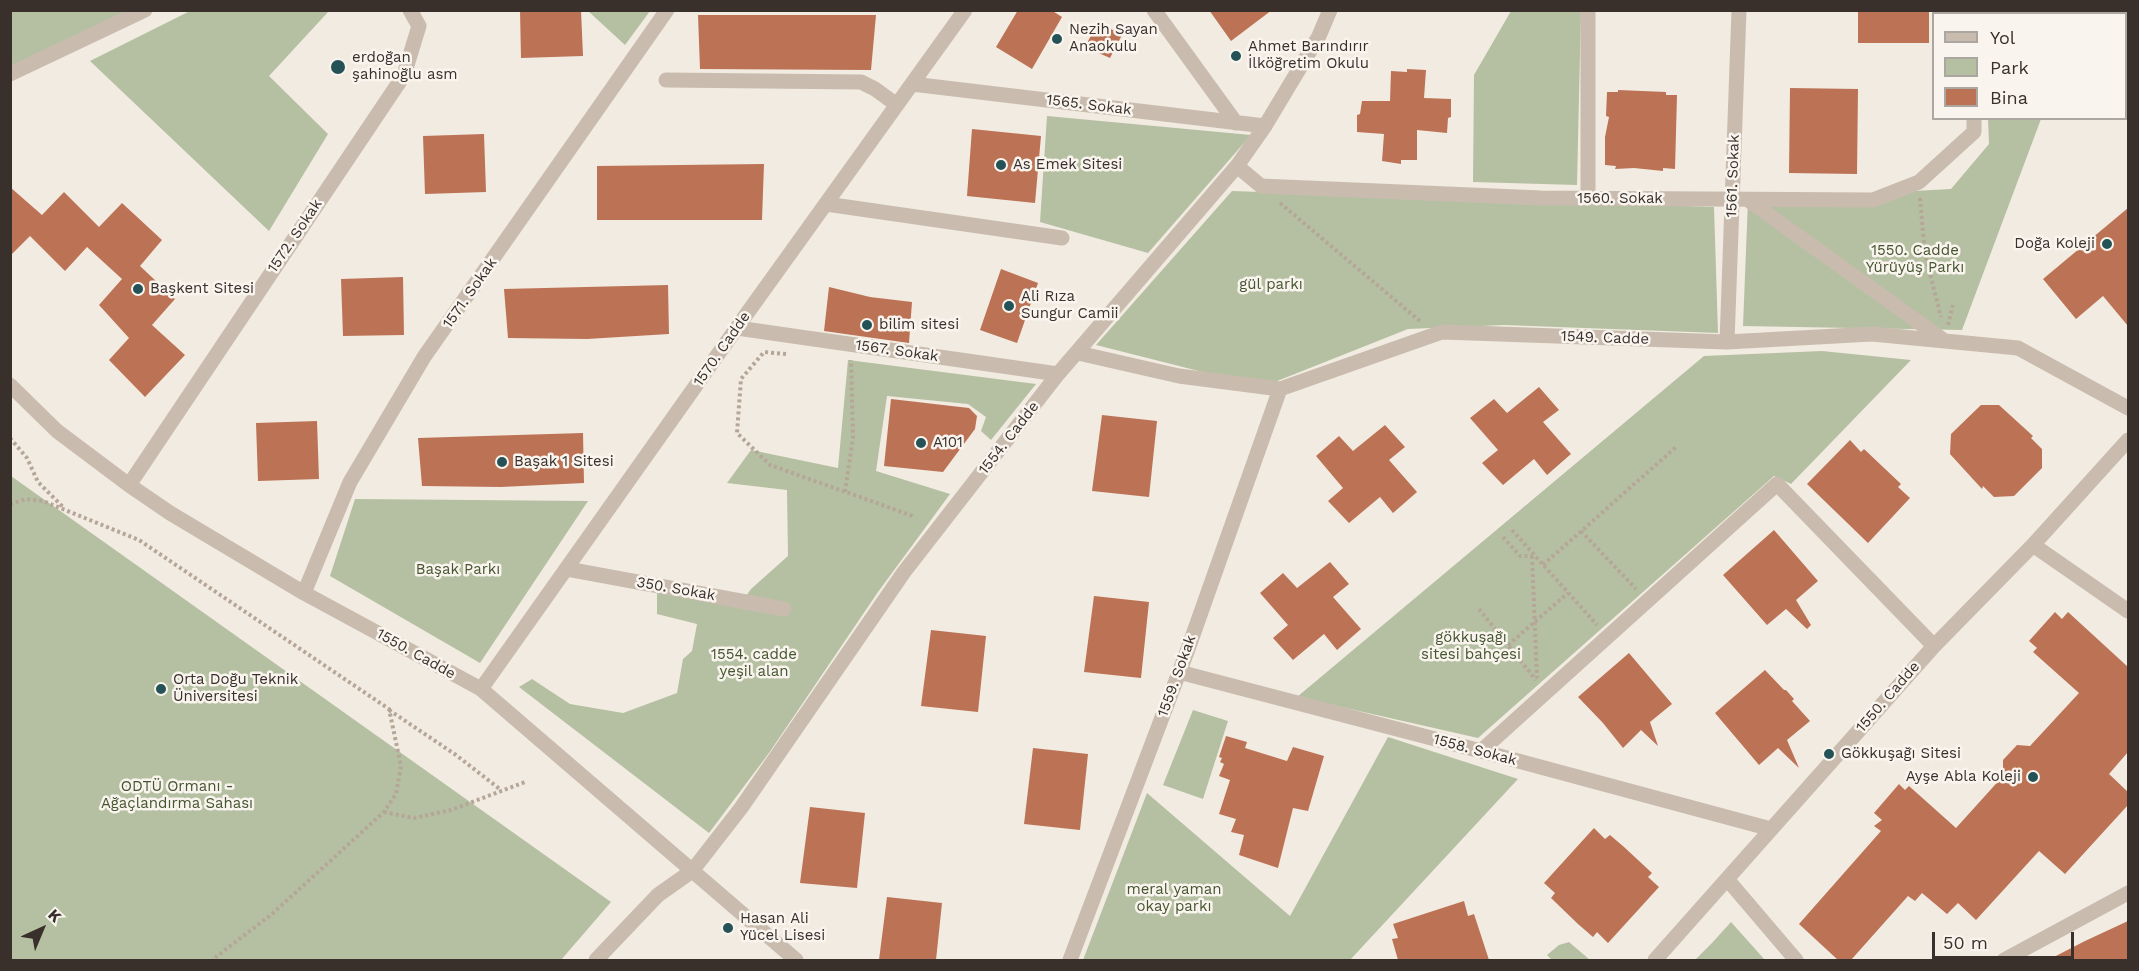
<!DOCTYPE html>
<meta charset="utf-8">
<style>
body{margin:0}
#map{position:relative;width:2139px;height:971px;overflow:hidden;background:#f2ebe1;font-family:"Work Sans",sans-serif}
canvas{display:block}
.frame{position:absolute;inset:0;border:12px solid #39302c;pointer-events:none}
.legend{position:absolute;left:1932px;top:12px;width:195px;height:108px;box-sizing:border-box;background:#f9f5ee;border:2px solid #aca6a0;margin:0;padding:8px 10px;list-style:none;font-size:18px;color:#39302c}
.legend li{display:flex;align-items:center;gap:12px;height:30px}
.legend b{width:30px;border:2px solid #aca6a0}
.north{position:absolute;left:12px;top:899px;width:60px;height:60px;-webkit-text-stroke:4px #f9f5ee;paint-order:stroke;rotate:44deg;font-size:16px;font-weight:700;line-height:24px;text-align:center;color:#39302c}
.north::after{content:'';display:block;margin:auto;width:21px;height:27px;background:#39302c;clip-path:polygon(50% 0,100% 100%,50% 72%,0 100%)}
.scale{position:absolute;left:1932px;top:932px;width:142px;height:27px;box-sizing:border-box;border:3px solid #39302c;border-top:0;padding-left:8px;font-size:18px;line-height:21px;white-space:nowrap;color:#39302c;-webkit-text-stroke:4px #f9f5ee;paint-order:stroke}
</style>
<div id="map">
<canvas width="2139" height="971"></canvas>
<div class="frame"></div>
<ul class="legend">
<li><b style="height:8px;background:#c9bcae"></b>Yol</li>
<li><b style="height:16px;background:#b5c0a2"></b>Park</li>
<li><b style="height:16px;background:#bc7255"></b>Bina</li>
</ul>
<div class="north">K</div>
<div class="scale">50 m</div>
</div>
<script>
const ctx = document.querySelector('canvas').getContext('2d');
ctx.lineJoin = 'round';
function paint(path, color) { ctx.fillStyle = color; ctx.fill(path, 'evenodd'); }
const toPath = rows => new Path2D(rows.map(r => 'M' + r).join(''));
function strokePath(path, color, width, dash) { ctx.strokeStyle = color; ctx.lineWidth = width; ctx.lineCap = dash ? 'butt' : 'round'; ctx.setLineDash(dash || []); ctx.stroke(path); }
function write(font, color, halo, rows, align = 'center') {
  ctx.font = font + ' "Work Sans",sans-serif'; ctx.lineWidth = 5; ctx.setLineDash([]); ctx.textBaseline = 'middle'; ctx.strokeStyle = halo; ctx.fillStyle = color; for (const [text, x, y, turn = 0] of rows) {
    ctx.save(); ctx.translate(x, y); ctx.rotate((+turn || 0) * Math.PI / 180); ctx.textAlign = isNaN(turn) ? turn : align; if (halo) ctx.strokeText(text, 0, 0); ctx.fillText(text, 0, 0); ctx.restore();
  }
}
paint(toPath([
 [11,11,150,11,11,66],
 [190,11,329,11,269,76,328,134,269,231,90,61],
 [588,11,650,11,625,45],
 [1511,11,1581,11,1577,185,1473,182,1474,75],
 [1047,116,1251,135,1148,253,1040,222],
 [1988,119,2041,119,1962,330,1743,326,1748,200,1951,189,1989,144],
 [1232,191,1714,207,1718,333,1504,325,1408,329,1262,387,1096,345],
 [1822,351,1911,360,1791,484,1774,476,1478,738,1297,697,1704,356],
 [848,360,1036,384,991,440,981,431,986,417,968,404,887,396,876,471,950,494,878,592,769,753,709,833,519,687,532,679,570,704,623,713,677,693,683,659,692,651,697,624,657,614,657,585,742,602,751,589,788,556,787,490,727,483,751,450,838,468],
 [11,476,611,902,561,960,11,960],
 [355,499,588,501,480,663,330,576],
 [1193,710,1228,721,1203,799,1163,785],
 [1388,737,1518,779,1350,960,1083,960,1147,793,1290,916],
 [1731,922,1765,960,1695,960,1712,943],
 [1569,942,1590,960,1552,960,1547,955,1559,945]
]), '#b5c0a2');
paint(toPath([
 [520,10,581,10,583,56,521,58],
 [1018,10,1051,10,1062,17,1032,69,996,47],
 [1209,10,1272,10,1231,41],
 [1858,10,1929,10,1929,43,1858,43],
 [698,15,876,15,871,70,700,69],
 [1098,22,1122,35,1110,58,1085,47],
 [1407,69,1426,70,1424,98,1451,99,1451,117,1448,118,1447,133,1417,130,1417,160,1401,160,1401,164,1382,161,1384,134,1357,132,1357,115,1360,114,1362,101,1390,101,1391,71,1407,72],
 [1790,88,1858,89,1857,174,1789,173],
 [1618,90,1666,92,1666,95,1677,95,1675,169,1663,168,1663,171,1634,168,1615,169,1616,166,1605,165,1605,137,1609,117,1606,116,1607,92,1618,92],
 [972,129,1041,136,1035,203,967,196],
 [484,134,486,192,425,194,423,136],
 [764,164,762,220,597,220,597,166],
 [10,187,42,215,64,192,99,227,122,203,162,240,140,266,175,299,152,325,185,355,145,397,109,360,129,338,99,305,122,279,87,247,65,271,30,236,10,256],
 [2128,208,2128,326,2103,296,2076,319,2043,279],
 [1001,269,1038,283,1017,343,980,330],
 [403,277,404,335,343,336,341,279],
 [668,285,669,334,587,339,508,338,504,289],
 [829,287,870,297,912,302,909,343,824,331],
 [1539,387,1559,410,1543,422,1571,454,1547,475,1534,459,1503,485,1482,463,1498,450,1470,418,1494,399,1507,413],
 [891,399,969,408,977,416,975,429,943,472,884,466],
 [1981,405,1999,405,2033,436,2031,438,2042,449,2042,468,2014,496,1994,497,1983,486,1982,489,1950,454,1951,434],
 [1102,415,1157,421,1149,497,1092,491],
 [317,421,319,479,258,481,256,423],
 [1385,425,1405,447,1389,460,1417,492,1393,513,1380,497,1349,523,1328,501,1343,488,1316,456,1339,436,1353,451],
 [583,433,584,483,501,487,422,486,418,438],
 [1850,440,1861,452,1864,449,1901,484,1898,487,1910,498,1868,543,1807,484],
 [1774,530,1818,581,1796,600,1811,625,1807,629,1786,609,1767,625,1723,575],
 [1330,562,1349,584,1333,597,1361,629,1337,650,1324,634,1293,660,1273,638,1288,625,1260,593,1283,573,1297,588],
 [1094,596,1149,602,1141,678,1084,672],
 [2055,612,2062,619,2068,612,2128,667,2128,752,2109,774,2128,792,2128,805,2065,874,2039,851,1976,920,1958,903,1947,914,1922,893,1915,901,1908,896,1851,960,1838,960,1799,924,1881,831,1874,826,1882,820,1874,813,1899,784,1905,790,1909,786,1956,828,2003,776,2003,760,2017,745,2030,746,2079,693,2033,652,2037,648,2029,641],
 [931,630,986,636,978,712,921,706],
 [1629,653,1672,704,1650,722,1658,746,1641,730,1623,748,1603,723,1578,697],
 [1765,670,1784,690,1786,690,1794,699,1792,701,1810,721,1787,740,1799,768,1778,748,1759,765,1715,713],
 [1226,736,1247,742,1245,748,1287,761,1293,747,1324,756,1308,811,1293,808,1278,868,1239,855,1244,835,1231,832,1236,819,1219,814,1230,780,1219,776,1224,764,1220,762,1222,758,1219,757],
 [1033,748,1088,754,1080,830,1024,824],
 [810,807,865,813,857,888,800,883],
 [1594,828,1605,839,1610,835,1624,847,1652,873,1648,877,1659,887,1608,943,1597,932,1593,937,1578,924,1551,898,1555,893,1544,883],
 [887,897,942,903,936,960,879,960],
 [1464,901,1468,916,1474,914,1489,960,1398,960,1392,939,1398,938,1393,924],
 [2128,921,2128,960,2048,960,2085,941]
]), '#bc7255');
strokePath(toPath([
 [1920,198,1925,254,1941,317],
 [1280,203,1421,322],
 [1948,325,1953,305],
 [786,354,764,352,741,379,737,433,770,465,913,516],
 [10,438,27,458,38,482,63,507],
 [845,492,853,438,851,360],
 [10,504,26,499,43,501,139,540,389,709,401,766,396,794,384,812,272,914,212,960],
 [1512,530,1597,625],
 [1581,531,1636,589],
 [1503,537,1520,556,1532,556],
 [1532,556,1537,678],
 [1543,565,1676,447],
 [1479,609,1536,680],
 [1508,645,1568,593],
 [389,710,456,755,501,790],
 [384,812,414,818,451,810,525,782]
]), '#b5a698', 4, [3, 3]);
strokePath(toPath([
 [1154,10,1236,123],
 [1588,10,1588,198],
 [1971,10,1971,14],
 [10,74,145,10],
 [666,80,861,82,875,89,897,105],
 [912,84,1265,126],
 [1237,166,1261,186,1541,198,1873,200,1919,182,1974,132,1974,118],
 [1748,200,1942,339],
 [826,204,1062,238],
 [737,328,1058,374],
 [1727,342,1739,10],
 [1078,353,1179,376,1280,389,1442,332,1727,342,1872,334,2018,348,2128,408],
 [10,385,57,431,129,485,170,513,304,593,481,689,796,960],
 [129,485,404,75,419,26,410,10],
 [2033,545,2128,611],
 [567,569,784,609],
 [304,593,350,482,424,357,667,10],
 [1179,672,1481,751,1771,829],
 [481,689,743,319,965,10],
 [1481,751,1777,484,1934,646],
 [1727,879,1796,960],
 [596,960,658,895,692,871,741,808,904,572,1058,374,1237,166,1265,126,1319,36,1330,10],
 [1070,960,1188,649,1280,389],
 [1655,960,1934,646,2033,545,2128,440],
 [2004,960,2128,893]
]), '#c9bcae', 15);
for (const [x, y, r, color] of [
 [1057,39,6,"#245257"],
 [1236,56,6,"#245257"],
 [338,67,8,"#245257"],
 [1001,165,6,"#245257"],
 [2107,244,6,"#245257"],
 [138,289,6,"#245257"],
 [1009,306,6,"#245257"],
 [867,325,6,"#245257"],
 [921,443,6,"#245257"],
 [502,462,6,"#245257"],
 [161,689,6,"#245257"],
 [1829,754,6,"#245257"],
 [2033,777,6,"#245257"],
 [728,928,6,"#245257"]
]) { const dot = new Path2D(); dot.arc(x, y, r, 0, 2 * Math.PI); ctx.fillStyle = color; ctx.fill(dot); strokePath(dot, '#f9f5ee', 2); }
write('15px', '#39302c', '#f9f5ee', [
 ["Nezih Sayan",1069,30],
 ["Anaokulu",1069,47],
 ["Ahmet Barındırır",1248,47],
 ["İlköğretim Okulu",1248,64],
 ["erdoğan",352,58],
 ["şahinoğlu asm",352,75],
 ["As Emek Sitesi",1013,165],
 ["Doğa Koleji",2095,244,"right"],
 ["Başkent Sitesi",150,289],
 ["Ali Rıza",1021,297],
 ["Sungur Camii",1021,314],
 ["bilim sitesi",879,325],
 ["A101",933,443],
 ["Başak 1 Sitesi",514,462],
 ["Orta Doğu Teknik",173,680],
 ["Üniversitesi",173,697],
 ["Gökkuşağı Sitesi",1841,754],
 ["Ayşe Abla Koleji",2021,777,"right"],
 ["Hasan Ali",740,919],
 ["Yücel Lisesi",740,936]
], 'left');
write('15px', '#39302c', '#f9f5ee', [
 ["1565. Sokak",1089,105,7],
 ["1561. Sokak",1733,176,-88],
 ["1560. Sokak",1620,199],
 ["1572. Sokak",295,236,-56],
 ["1571. Sokak",470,293,-55],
 ["1549. Cadde",1605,338,2],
 ["1570. Cadde",722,349,-55],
 ["1567. Sokak",897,351,8],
 ["1554. Cadde",1009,438,-52],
 ["350. Sokak",676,589,10],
 ["1550. Cadde",416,654,29],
 ["1559. Sokak",1177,676,-70],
 ["1550. Cadde",1888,697,-49],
 ["1558. Sokak",1475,750,15]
]);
write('15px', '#465531', '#f9f5ee', [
 ["1550. Cadde",1915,251],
 ["Yürüyüş Parkı",1915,268],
 ["gül parkı",1271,285],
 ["Başak Parkı",458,570],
 ["gökkuşağı",1471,638],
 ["sitesi bahçesi",1471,655],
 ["1554. cadde",754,655],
 ["yeşil alan",754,672],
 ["ODTÜ Ormanı -",177,787],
 ["Ağaçlandırma Sahası",177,804],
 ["meral yaman",1174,890],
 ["okay parkı",1174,907]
]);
</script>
